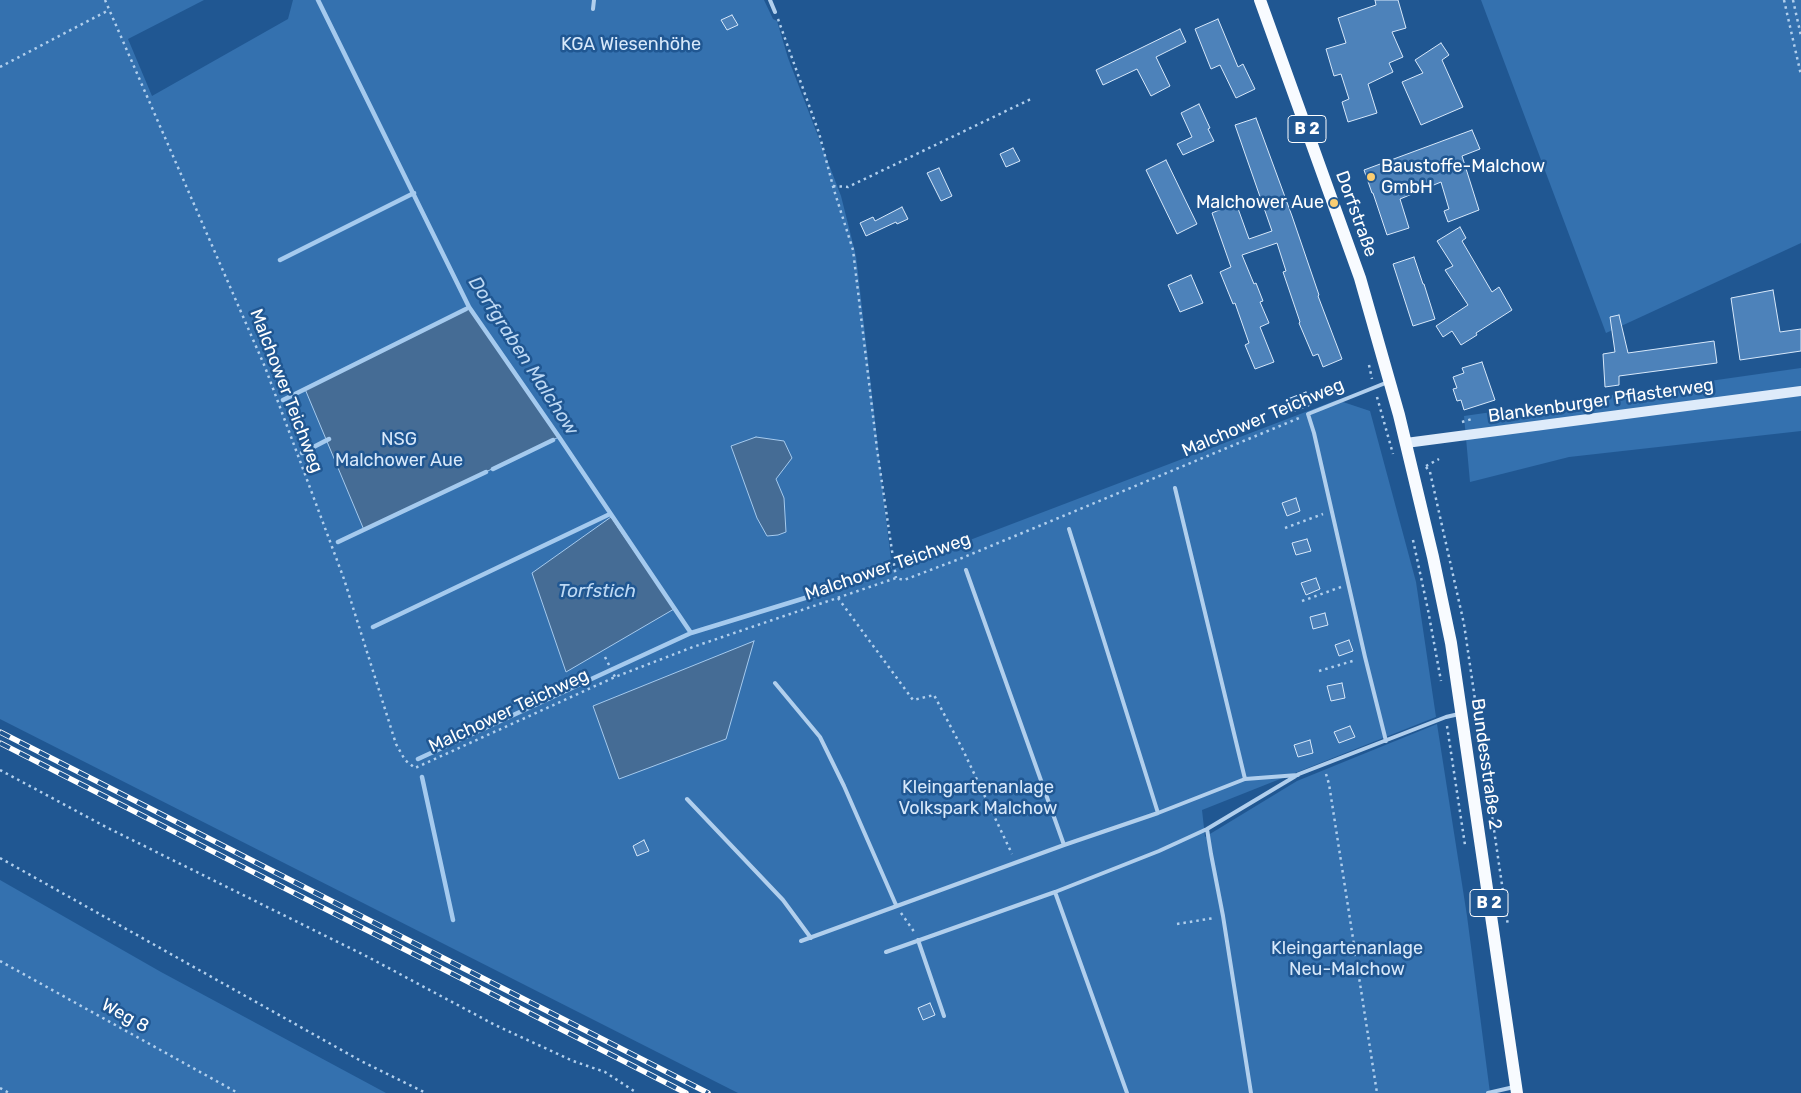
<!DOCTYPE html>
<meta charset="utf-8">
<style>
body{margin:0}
canvas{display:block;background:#205792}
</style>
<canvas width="1801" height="1093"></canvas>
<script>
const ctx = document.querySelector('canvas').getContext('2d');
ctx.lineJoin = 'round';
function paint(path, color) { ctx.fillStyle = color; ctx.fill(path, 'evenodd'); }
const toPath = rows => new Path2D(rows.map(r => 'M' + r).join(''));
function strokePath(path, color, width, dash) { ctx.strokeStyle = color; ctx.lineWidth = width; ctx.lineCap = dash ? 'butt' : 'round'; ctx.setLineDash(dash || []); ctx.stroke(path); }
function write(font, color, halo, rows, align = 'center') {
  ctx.font = font + ' Rubik,sans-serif'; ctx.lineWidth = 5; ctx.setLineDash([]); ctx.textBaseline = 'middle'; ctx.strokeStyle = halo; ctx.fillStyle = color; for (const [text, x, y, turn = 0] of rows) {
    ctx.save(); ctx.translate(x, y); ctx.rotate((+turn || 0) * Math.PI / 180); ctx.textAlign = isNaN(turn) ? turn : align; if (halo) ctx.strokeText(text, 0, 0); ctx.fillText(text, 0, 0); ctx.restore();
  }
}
paint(toPath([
 [0,0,204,0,128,39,152,96,288,19,293,0,764,0,773,19,777,21,788,58,841,196,856,256,892,569,886,572,1337,400,1370,411,1416,582,1436,717,1202,810,1205,837,1297,781,1437,724,1467,916,1490,1093,738,1093,0,719],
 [1481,0,1801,0,1801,243,1606,333],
 [1801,368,1801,431,1569,457,1470,482,1464,416],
 [0,880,161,972,386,1093,0,1093]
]), '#3471af');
const water = toPath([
 [469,307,559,437,364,530,305,389,469,307],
 [756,437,784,441,792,458,776,479,784,498,786,532,778,535,767,536,757,518,731,446,756,437],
 [611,517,674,609,566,672,532,573,611,517],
 [754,641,726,739,619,779,593,706,754,641]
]);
paint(water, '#456c95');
strokePath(water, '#a5caee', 1);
strokePath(toPath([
 [318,0,469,307,559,437,691,633],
 [280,260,414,193],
 [283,400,466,309],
 [302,453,329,439],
 [493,469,553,440],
 [338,542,486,472],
 [373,627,610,514],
 [418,759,691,633,818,594,890,564],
 [422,777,453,920]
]), '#a5caee', 4.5);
const building = toPath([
 [1375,0,1398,0,1406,28,1392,32,1403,57,1389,63,1393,72,1368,84,1377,113,1348,122,1342,102,1349,99,1341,74,1334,76,1326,49,1346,43,1338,18,1376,5,1375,0],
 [732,15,738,25,727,30,721,20,732,15],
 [1218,19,1238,67,1243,64,1255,89,1236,98,1220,65,1211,69,1195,29,1218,19],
 [1180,29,1186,42,1156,57,1170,86,1151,96,1137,69,1103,85,1096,70,1180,29],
 [1441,43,1449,55,1442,60,1463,107,1421,125,1402,82,1423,73,1415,60,1441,43],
 [1199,104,1210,128,1208,129,1214,141,1183,155,1177,144,1192,137,1181,113,1199,104],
 [1256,118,1292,216,1319,295,1318,296,1342,359,1323,367,1318,354,1313,356,1299,323,1300,322,1283,272,1286,271,1277,243,1242,255,1254,284,1256,283,1263,301,1260,302,1269,323,1260,327,1274,362,1255,369,1245,345,1249,343,1235,303,1233,304,1220,272,1231,267,1212,213,1236,203,1249,239,1272,231,1235,125,1256,118],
 [1472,130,1480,149,1462,156,1479,210,1448,222,1444,211,1449,209,1441,182,1400,199,1409,228,1387,235,1373,193,1372,193,1364,170,1472,130],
 [1013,148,1020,161,1006,167,1000,154,1013,148],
 [1166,160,1197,224,1177,234,1146,170,1166,160],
 [939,168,952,196,941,201,927,173,939,168],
 [902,207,908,219,897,224,896,222,866,236,860,223,873,217,875,221,902,207],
 [1460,227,1466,238,1462,241,1492,292,1499,287,1512,310,1476,333,1477,335,1461,345,1452,331,1443,337,1436,326,1468,305,1445,270,1453,266,1437,241,1460,227],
 [1414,257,1423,284,1424,284,1435,319,1413,326,1393,264,1414,257],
 [1191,275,1203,303,1180,312,1168,285,1191,275],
 [1773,290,1780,332,1801,329,1801,351,1740,360,1731,298,1773,290],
 [1619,315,1628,353,1714,341,1717,363,1619,376,1619,385,1605,387,1603,354,1615,352,1610,317,1619,315],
 [1482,362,1495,400,1464,410,1461,400,1457,401,1453,389,1457,388,1453,377,1464,373,1462,368,1482,362],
 [1306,392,1311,405,1290,413,1285,400,1306,392],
 [1296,498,1300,511,1287,516,1282,503,1296,498],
 [1307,539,1311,551,1296,555,1292,543,1307,539],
 [1316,578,1320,589,1306,595,1301,583,1316,578],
 [1325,613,1328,625,1313,629,1310,617,1325,613],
 [1349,640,1353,651,1339,656,1335,645,1349,640],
 [1342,683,1345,698,1331,701,1327,686,1342,683],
 [1350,726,1355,737,1339,743,1334,732,1350,726],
 [1310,740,1313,753,1298,757,1294,745,1310,740],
 [644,840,649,851,637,856,633,846,644,840],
 [930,1003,935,1015,923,1020,918,1008,930,1003]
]);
paint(building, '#4d82ba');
strokePath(building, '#d7e8fa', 1);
strokePath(toPath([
 [105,0,265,367,344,579,396,744,405,760,415,768,615,677,693,647,896,578,904,580,962,558,1299,418],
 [1784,0,1801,75],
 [1793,0,1801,36],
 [778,19,819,133,834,190,853,250,877,449,896,578],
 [0,67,109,10],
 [833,186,848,187,1033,98],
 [1369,365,1372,379],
 [1377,397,1393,454],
 [1462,422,1472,419],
 [1426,466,1439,459],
 [1426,467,1430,472,1464,624,1508,926],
 [1285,528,1323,514],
 [1413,540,1428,610,1441,681],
 [838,598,913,700,934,695,963,750,1012,854],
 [1302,601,1341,587],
 [605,657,615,677],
 [1319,671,1356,660],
 [1447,726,1465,845],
 [0,770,106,827,368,957,495,1025,573,1061,605,1072,637,1093],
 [1326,774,1329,784,1377,1093],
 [0,858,361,1061,426,1093],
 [901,913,915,933],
 [1177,924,1214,918],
 [0,961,238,1093],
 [0,1088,9,1093]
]), '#b1cfed', 2.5, [2.5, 4]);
strokePath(toPath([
 [770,0,775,12],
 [593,9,594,0],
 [1175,488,1245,779],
 [1069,529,1158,813],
 [966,570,1064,845],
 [775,683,820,737,844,786,896,905],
 [1386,741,1365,657,1314,433,1308,414,1388,382],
 [687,799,783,900,811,938],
 [1207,829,1211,854,1223,916,1251,1093],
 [1055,892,1127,1093],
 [918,940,944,1016],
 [801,941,1064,845,1158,813,1245,779,1298,775],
 [886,952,1055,892,1159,851,1207,829,1299,774,1446,717,1459,714],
 [1488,1093,1514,1087]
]), '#b1cfed', 4);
strokePath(toPath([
 [1406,443,1801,391]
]), '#deebfa', 10);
strokePath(toPath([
 [1260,0,1360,278,1399,415,1433,557,1451,643,1517,1093]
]), '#f8fbff', 12);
const rail = toPath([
 [0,732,708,1093],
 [0,743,686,1093]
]);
strokePath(rail, '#fff', 5.5);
strokePath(rail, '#205792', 4, [11]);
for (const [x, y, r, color] of [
 [1371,177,5,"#facd72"],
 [1334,203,5,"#facd72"]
]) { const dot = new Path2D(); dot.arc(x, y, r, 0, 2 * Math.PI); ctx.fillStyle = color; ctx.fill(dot); strokePath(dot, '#205792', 2); }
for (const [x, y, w] of [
 [1307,129,38],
 [1489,903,38]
]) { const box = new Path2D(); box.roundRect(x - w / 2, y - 13.5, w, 27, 4); ctx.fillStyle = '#205792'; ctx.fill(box); strokePath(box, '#fff', 1); }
write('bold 16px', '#fff', null, [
 ["B 2",1307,129],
 ["B 2",1489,903]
]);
write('18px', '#d7e8fa', '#205792', [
 ["KGA Wiesenhöhe",631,45],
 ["NSG",399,440],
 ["Malchower Aue",399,461],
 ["Kleingartenanlage",978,788],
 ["Volkspark Malchow",978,809],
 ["Kleingartenanlage",1347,949],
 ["Neu-Malchow",1347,970]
]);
write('18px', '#fff', '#205792', [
 ["Baustoffe-Malchow",1381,167],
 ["GmbH",1381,188],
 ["Malchower Aue",1324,203,"right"]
], 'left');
write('18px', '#fff', '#205792', [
 ["Dorfstraße",1356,214,70],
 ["Malchower Teichweg",286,391,69],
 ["Blankenburger Pflasterweg",1601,401,-8],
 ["Malchower Teichweg",1263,418,-23],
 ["Malchower Teichweg",888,567,-19],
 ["Malchower Teichweg",509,711,-25],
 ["Bundesstraße 2",1486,764,82],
 ["Weg 8",125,1016,29]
]);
write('italic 19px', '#bed9f4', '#205792', [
 ["Dorfgraben Malchow",523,356,57],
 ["Torfstich",597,592]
]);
</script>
